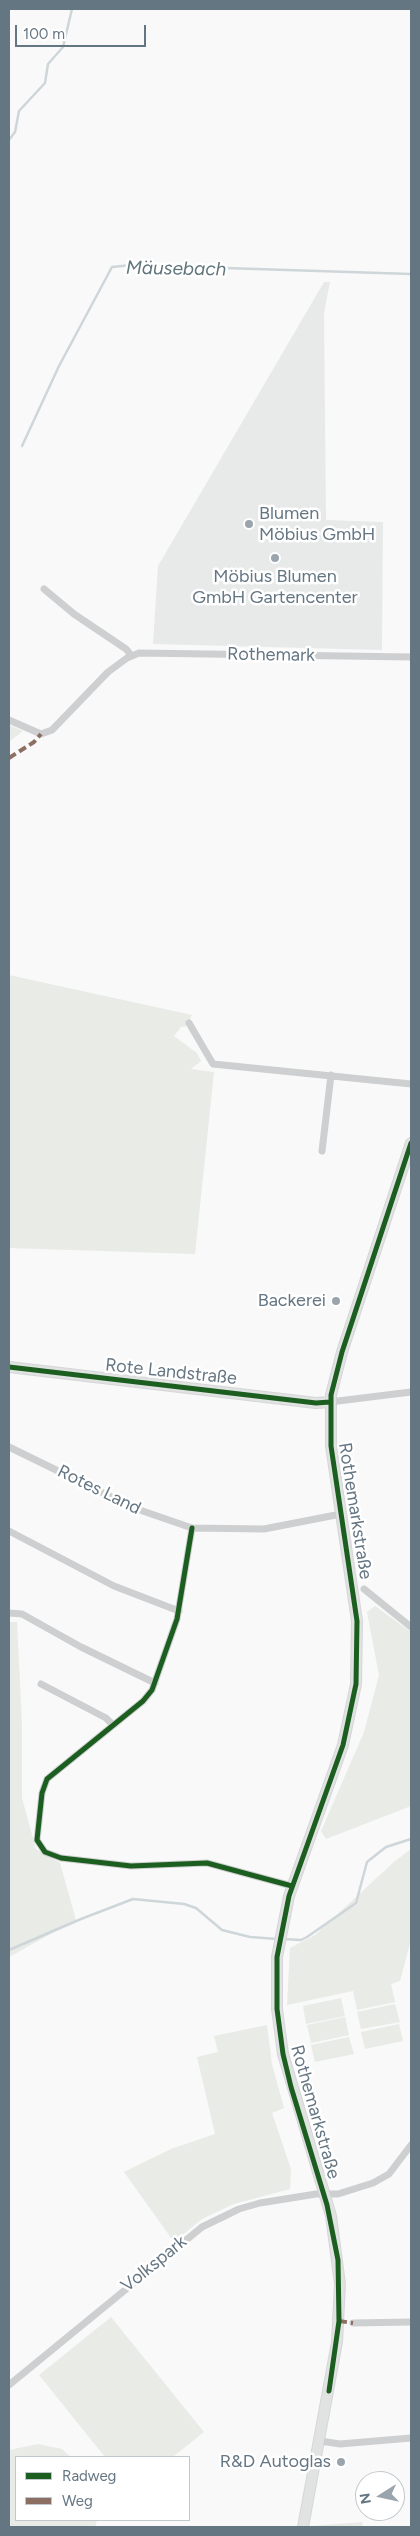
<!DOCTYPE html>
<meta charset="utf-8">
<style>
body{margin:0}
#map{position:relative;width:420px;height:2536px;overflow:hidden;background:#f9f9f9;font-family:Figtree,sans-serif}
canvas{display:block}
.frame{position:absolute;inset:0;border:10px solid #657683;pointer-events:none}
.legend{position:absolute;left:15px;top:2456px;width:175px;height:65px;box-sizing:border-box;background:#fff;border:1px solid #c1c8cd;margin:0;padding:6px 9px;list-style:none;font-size:15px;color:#657683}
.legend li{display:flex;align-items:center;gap:10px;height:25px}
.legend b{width:25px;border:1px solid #c1c8cd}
.north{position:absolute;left:355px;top:2471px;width:50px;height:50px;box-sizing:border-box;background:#fff;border:1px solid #c1c8cd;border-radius:50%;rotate:260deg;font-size:14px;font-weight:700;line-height:20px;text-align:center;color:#657683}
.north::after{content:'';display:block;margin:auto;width:18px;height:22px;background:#99a4ac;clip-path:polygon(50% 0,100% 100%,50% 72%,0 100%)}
.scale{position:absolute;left:15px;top:25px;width:131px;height:22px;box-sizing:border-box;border:2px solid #657683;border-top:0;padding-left:6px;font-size:15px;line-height:18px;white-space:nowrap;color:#657683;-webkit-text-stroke:4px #fff;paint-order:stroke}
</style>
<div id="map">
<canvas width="420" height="2536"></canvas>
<div class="frame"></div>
<ul class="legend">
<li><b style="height:6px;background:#1b5e20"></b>Radweg</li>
<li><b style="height:6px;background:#8d6e63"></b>Weg</li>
</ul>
<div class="north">N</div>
<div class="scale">100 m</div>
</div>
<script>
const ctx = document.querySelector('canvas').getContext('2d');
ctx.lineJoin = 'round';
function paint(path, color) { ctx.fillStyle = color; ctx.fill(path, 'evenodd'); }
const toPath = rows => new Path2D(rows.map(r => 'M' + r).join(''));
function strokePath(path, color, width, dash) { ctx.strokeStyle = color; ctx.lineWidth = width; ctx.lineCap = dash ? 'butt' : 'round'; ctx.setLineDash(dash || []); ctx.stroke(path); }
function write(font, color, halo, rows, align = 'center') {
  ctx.font = font + ' Figtree,sans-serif'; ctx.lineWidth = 5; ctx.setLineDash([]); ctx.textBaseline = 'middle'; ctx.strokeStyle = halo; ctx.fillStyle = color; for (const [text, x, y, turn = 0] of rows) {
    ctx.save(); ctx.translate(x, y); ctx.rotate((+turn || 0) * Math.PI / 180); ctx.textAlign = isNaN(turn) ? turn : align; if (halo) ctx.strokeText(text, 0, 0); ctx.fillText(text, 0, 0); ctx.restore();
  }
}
paint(toPath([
 [324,282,330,282,324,313,326,520,383,522,382,650,153,644,158,566]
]), '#e8e9e9');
paint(toPath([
 [9,725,23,731,9,742],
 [9,975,192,1015,187,1026,181,1027,174,1036,197,1053,201,1061,191,1069,214,1072,195,1254,9,1248],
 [375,1606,411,1632,411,1806,326,1839,321,1831,364,1732,379,1675,367,1612],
 [9,1622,17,1622,22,1724,22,1798,36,1849,60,1863,76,1920,9,1957],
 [411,1849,411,1940,400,1981,391,1984,395,2002,357,2010,353,1991,287,2005,290,1948,315,1935,395,1861],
 [341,1998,345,2016,306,2024,303,2006],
 [395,2004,400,2022,361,2029,357,2012],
 [345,2017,349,2035,311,2043,307,2025],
 [399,2024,403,2041,365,2049,361,2032],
 [267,2025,272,2064,284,2108,272,2113,291,2169,290,2189,234,2204,202,2219,174,2242,124,2172,171,2149,215,2134,197,2057,218,2052,214,2036],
 [349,2037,354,2054,315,2062,311,2045],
 [111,2317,204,2432,173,2457,105,2457,39,2375],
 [38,2444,62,2449,71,2457,16,2457,16,2520,97,2520,95,2527,9,2527,9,2450],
 [362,2522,363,2527,312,2527,312,2526]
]), '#e8ebe6');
strokePath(toPath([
 [9,140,15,132,19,111,45,83,48,64,63,47,72,9],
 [22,446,59,366,112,267,132,265,411,274],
 [283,1939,301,1940,307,1937,356,1903,367,1862,386,1847,411,1839],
 [9,1950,81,1919,133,1899,184,1904,196,1908,222,1930,250,1937,277,1939]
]), '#ced6d9', 2.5);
const secondary = toPath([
 [9,1367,316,1403,330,1402],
 [303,2527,337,2342,340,2284,331,2216,283,2054,277,2009,277,1957,289,1896,343,1745,356,1684,357,1621,331,1446,331,1395,342,1352,411,1143]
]);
strokePath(secondary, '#d5d6d7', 12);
strokePath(toPath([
 [44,589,74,614,126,649,131,655],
 [9,720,41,734,52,730,108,672,127,658,139,653,411,657],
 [189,1023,213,1064,411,1084],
 [322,1151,331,1075],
 [330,1402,411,1392],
 [9,1447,134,1508,192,1528,264,1529,341,1514],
 [192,1528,177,1619,152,1690,143,1701,47,1779,42,1793,37,1840,45,1852,61,1858,131,1866,207,1863,292,1886],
 [9,1531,114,1586,179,1611],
 [364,1589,411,1627],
 [9,1613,22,1614,81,1647,155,1683],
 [41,1684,106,1718,113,1725],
 [353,2323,411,2322],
 [9,2385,202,2227,239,2209,260,2203,316,2194,338,2194,373,2183,389,2174,411,2145],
 [320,2441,340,2444,411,2438]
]), '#cecfd0', 7);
strokePath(secondary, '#e1e2e2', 10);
strokePath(toPath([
 [9,758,34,742,41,734],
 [339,2321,353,2323]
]), '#8d6e63', 4, [8, 4]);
strokePath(toPath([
 [9,1367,316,1403,330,1402],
 [192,1528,177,1619,152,1690,143,1701,47,1779,42,1793,37,1840,45,1852,61,1858,131,1866,207,1863,292,1886],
 [329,2391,339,2321,338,2260,327,2205,291,2087,283,2054,277,2009,277,1957,289,1896,343,1745,356,1684,357,1621,331,1446,331,1395,342,1352,411,1143]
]), '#1b5e20', 5);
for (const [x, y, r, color] of [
 [249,524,5,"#99a4ac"],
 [275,558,5,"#99a4ac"],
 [336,1301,5,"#99a4ac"],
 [341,2462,5,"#99a4ac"]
]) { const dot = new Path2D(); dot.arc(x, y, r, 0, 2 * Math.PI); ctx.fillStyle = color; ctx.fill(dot); strokePath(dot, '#fff', 2); }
write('18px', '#657683', '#fff', [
 ["Blumen",259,514,"left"],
 ["Möbius GmbH",259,535,"left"],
 ["Möbius Blumen",275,577,"center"],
 ["GmbH Gartencenter",275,598,"center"],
 ["Backerei",326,1301],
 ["R&D Autoglas",331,2462]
], 'right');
write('18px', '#657683', '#fff', [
 ["Rothemark",271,655,1],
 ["Rote Landstraße",171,1372,6],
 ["Rotes Land",99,1490,26],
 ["Rothemarkstraße",355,1511,81],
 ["Rothemarkstraße",315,2112,74],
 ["Volkspark",154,2264,-39]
]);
write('italic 19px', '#60757c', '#fff', [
 ["Mäusebach",176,269,1]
]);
</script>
